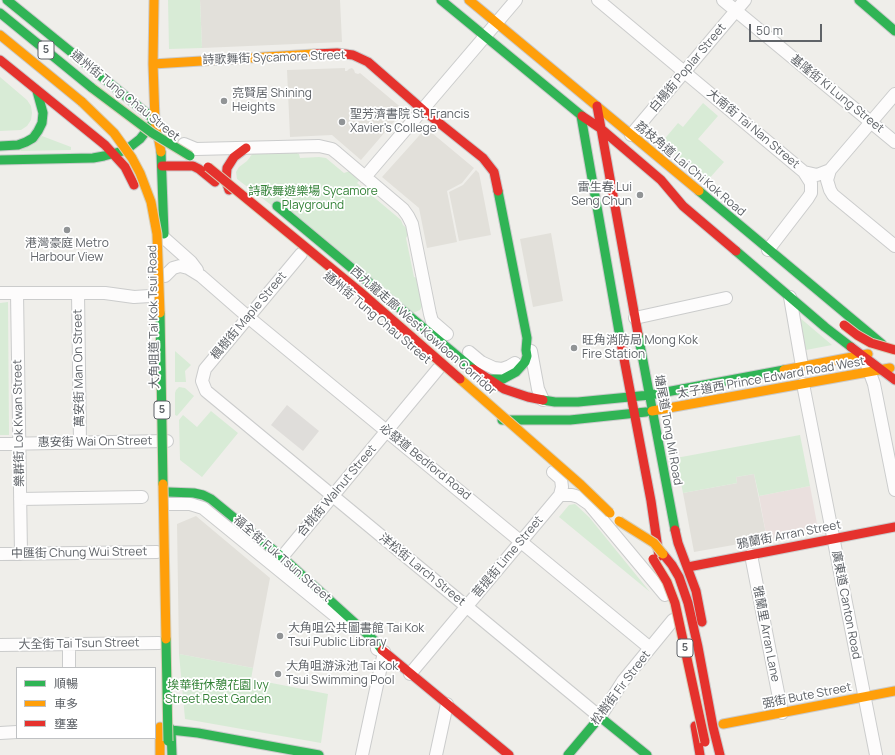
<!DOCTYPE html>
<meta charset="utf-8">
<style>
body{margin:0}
#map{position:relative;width:895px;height:755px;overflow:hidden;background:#efeeea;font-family:Manrope,"Noto Sans TC",sans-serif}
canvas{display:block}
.legend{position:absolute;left:16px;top:667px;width:140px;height:72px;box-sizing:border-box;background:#fff;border:1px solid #bfc1c3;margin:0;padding:5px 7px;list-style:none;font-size:12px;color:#5f6368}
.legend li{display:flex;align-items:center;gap:8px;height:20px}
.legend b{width:20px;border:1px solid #bfc1c3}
.scale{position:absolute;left:749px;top:24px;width:73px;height:18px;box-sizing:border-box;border:2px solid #5f6368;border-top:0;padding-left:5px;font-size:12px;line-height:14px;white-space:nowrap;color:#5f6368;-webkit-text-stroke:3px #fff;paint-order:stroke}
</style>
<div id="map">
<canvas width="895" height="755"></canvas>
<ul class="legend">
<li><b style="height:5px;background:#30b455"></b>順暢</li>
<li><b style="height:5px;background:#ff9f0a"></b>車多</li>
<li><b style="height:5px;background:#e5322d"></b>壅塞</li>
</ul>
<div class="scale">50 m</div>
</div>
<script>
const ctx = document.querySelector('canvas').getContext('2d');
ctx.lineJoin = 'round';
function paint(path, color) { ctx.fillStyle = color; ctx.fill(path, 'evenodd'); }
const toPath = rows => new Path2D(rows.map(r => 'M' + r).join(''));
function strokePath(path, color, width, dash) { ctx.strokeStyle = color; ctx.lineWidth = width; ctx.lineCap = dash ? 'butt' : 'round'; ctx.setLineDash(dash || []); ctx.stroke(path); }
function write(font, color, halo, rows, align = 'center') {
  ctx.font = font + ' Manrope,"Noto Sans TC",sans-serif'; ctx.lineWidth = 3.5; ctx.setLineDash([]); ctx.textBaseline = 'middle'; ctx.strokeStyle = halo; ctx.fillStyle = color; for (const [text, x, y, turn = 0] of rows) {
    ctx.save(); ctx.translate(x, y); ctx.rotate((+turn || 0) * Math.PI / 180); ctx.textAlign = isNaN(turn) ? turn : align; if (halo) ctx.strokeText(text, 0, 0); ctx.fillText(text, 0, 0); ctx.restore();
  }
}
paint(toPath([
 [287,405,319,431,303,451,271,425]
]), '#dfddda');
paint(toPath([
 [200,0,340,0,342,42,202,48],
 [345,68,345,71,347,71,349,69,352,68,354,70,355,73,358,74,360,73,404,110,361,160,332,135,290,137,287,70],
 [426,128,474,168,462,183,447,191,457,242,427,248,419,208,382,177],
 [476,170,479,173,491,235,459,241,449,192,463,185],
 [551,233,563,301,533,307,520,239],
 [754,474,767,539,694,552,683,493,737,483,736,477],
 [196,516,270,578,253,668,179,654,177,524]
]), '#e2e0da');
paint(toPath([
 [810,486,818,529,767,539,759,496]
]), '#eae0de');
paint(toPath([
 [168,0,200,0,202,48,169,49],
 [0,77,27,100,31,106,32,113,31,120,27,126,21,130,0,131],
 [703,103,718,116,698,139,724,162,707,181,662,142,678,123,683,127],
 [42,136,71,147,71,150,20,151],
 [290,150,299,154,300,158,319,157,326,158,344,173,350,171,361,179,357,183,401,220,403,225,410,231,406,238,414,277,418,278,424,303,420,310,413,313,237,179,236,172,239,167,247,161,253,153],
 [8,302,9,435,0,435,0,303],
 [799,317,832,345,806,350],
 [175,351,191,365,185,371,186,382,175,382],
 [179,387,185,388,194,396,177,416,175,415,175,393,176,390],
 [211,411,238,433,202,477,180,460,179,420,183,415,197,427],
 [800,435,810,486,759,496,754,474,736,477,737,483,683,493,676,458],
 [575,504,589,517,650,592,559,517,569,505],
 [179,654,253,668,251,679,328,694,321,743,185,719]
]), '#d8ebd6');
const street = toPath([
 [598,0,804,172,817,175,830,170],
 [723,0,895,142],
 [895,94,830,170,827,180,830,190,833,195,895,246],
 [631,135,745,0],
 [184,144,196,149,319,146,332,149,337,153,403,209,408,216,412,224,430,314,432,321,447,334],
 [365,177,516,0],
 [164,238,191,262,197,270],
 [768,250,808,198,811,193,811,183,804,172],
 [301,254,205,369,202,381,206,391,600,717,623,681,673,620],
 [165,276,173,268,180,266,188,268,201,276,248,317,650,648],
 [0,293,105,293,134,297,150,296],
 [17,293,21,554],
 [78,293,80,443],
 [790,297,802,366],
 [635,318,726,298],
 [531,351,538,389,543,400],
 [469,352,481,362,494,368,502,369,510,366,515,363],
 [867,365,874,384,895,490],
 [803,384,876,755],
 [0,444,167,441],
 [560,495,572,495,579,497,589,504,665,595],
 [20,499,142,497],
 [168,504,190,504,203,508,349,627],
 [0,554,157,552],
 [751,555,782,713],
 [282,557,438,369],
 [69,644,69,668],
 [0,645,159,643],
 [410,674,560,495,562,487,561,479,553,472],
 [0,733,17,732],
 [362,755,384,652,377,649],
 [436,755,447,704]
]);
const fast = toPath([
 [7,0,155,120],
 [441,0,582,116],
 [859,0,895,31],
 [0,13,92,88],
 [581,116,621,343],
 [0,146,18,145,26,142,33,138,38,131,42,123,43,113,37,91],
 [161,152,164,234],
 [0,160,93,158,104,156,123,151,131,146,140,139,155,120],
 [498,191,527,338,526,350],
 [699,191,882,344],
 [277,206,473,369],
 [736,251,825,327,851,347],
 [638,334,675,530],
 [487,379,503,379,516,372,525,362,527,356,526,350],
 [543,400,555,402,578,402,650,395,784,370],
 [502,420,570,420,646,412],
 [168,492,194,493,203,495,211,499,282,557,376,642,382,650],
 [171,729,172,755],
 [171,730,198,733,319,755],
 [568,755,600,717,647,755]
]);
const slow = toPath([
 [154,0,153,64,155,120,161,152],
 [469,0,699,191],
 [0,35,82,102],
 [153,64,314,54],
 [784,370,868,354],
 [652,411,890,368],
 [723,724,895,691],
 [160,727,160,755]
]);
const jam = toPath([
 [314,54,337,53,353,55,368,62,423,110,483,158,494,172,498,191],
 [0,60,105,145,125,167,134,185],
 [597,106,638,334],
 [582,116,600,128,661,180,683,206,736,251],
 [162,166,193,166,199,169,215,182],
 [229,190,226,181,227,168,234,157,246,148],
 [621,343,651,501,659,556],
 [851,347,895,380],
 [473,369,504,389,528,397,543,400],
 [675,530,678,543,696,591,702,622],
 [663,554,672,565,679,577,688,603,698,647,713,727,720,755],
 [688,567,895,527],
 [382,650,509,755],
 [695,726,700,755]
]);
strokePath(street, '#cbcccc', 14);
strokePath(fast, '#cacacb', 11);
strokePath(slow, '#cacacb', 11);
strokePath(jam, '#cacacb', 11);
strokePath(street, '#fdfcfc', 12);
strokePath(fast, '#30b455', 9);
strokePath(slow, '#ff9f0a', 9);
strokePath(jam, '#e5322d', 9);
const fastBridge = toPath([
 [92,88,152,133,190,156],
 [160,313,163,484],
 [166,639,168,741]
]);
const slowBridge = toPath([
 [82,102,114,133,132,158,140,173,151,202,157,234,160,313],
 [460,379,581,485,610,513],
 [163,484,166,639],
 [619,521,654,543,663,554]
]);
const jamBridge = toPath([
 [208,167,359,291,460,379],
 [844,325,857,335,871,343,895,350],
 [653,559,667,582,675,603,705,742]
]);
strokePath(fastBridge, '#d7ceb8', 11, []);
strokePath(slowBridge, '#d7ceb8', 11, []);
strokePath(jamBridge, '#d7ceb8', 11, []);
strokePath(fastBridge, '#30b455', 9);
strokePath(slowBridge, '#ff9f0a', 9);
strokePath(jamBridge, '#e5322d', 9);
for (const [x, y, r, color] of [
 [224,101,4,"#919496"],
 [342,122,4,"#919496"],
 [640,195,4,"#919496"],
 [67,230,4,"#919496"],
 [574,348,4,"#919496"],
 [280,636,4,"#919496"],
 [278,674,4,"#919496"]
]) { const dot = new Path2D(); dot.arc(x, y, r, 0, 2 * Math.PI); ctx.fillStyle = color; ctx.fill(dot); strokePath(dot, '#fff', 1.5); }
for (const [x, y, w] of [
 [46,50,16],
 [162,410,16],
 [685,648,16]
]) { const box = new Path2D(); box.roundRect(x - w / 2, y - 9, w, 18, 3); ctx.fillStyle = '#fff'; ctx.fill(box); strokePath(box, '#5f6368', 1); }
write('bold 11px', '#5f6368', null, [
 ["5",46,50],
 ["5",162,410],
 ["5",685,648]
]);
write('12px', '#5f6368', '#fff', [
 ["詩歌舞街 Sycamore Street",274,58,-2],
 ["白楊街 Poplar Street",688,68,-50],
 ["基隆街 Ki Lung Street",837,94,39],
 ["通州街 Tung Chau Street",125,96,39],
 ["大南街 Tai Nan Street",753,129,40],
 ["荔枝角道 Lai Chi Kok Road",690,169,40],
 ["楓樹街 Maple Street",249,316,-50],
 ["大角咀道 Tai Kok Tsui Road",154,317,-91],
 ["通州街 Tung Chau Street",377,318,40],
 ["西九龍走廊 West Kowloon Corridor",423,331,41],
 ["萬安街 Man On Street",79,368,-91],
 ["太子道西 Prince Edward Road West",771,378,-10],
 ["樂群街 Lok Kwan Street",19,423,-91],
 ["塘尾道 Tong Mi Road",668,430,80],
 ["惠安街 Wai On Street",95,442,-1],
 ["必發道 Bedford Road",425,462,39],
 ["合桃街 Walnut Street",337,491,-50],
 ["鴉蘭街 Arran Street",789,535,-11],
 ["中匯街 Chung Wui Street",79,553,-1],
 ["菩提街 Lime Street",508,557,-50],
 ["福全街 Fuk Tsun Street",282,559,41],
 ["洋松街 Larch Street",422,570,39],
 ["廣東道 Canton Road",846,605,79],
 ["雅蘭里 Arran Lane",766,634,79],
 ["大全街 Tai Tsun Street",79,644,-1],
 ["松樹街 Fir Street",621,688,-53],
 ["弼街 Bute Street",807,696,-11]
]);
write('12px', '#5f6368', '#fff', [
 ["亮賢居 Shining",232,94],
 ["Heights",232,108],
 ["聖芳濟書院 St. Francis",350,115],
 ["Xavier's College",350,129],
 ["雷生春 Lui",632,188,"right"],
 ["Seng Chun",632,202,"right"],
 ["港灣豪庭 Metro",67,244,"center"],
 ["Harbour View",67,258,"center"],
 ["旺角消防局 Mong Kok",582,341],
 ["Fire Station",582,355],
 ["大角咀公共圖書館 Tai Kok",288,629],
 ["Tsui Public Library",288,643],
 ["大角咀游泳池 Tai Kok",286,667],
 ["Tsui Swimming Pool",286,681]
], 'left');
write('12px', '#348238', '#fff', [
 ["詩歌舞遊樂場 Sycamore",313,192],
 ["Playground",313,206],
 ["埃華街休憩花園 Ivy",218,686],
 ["Street Rest Garden",218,700]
]);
</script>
